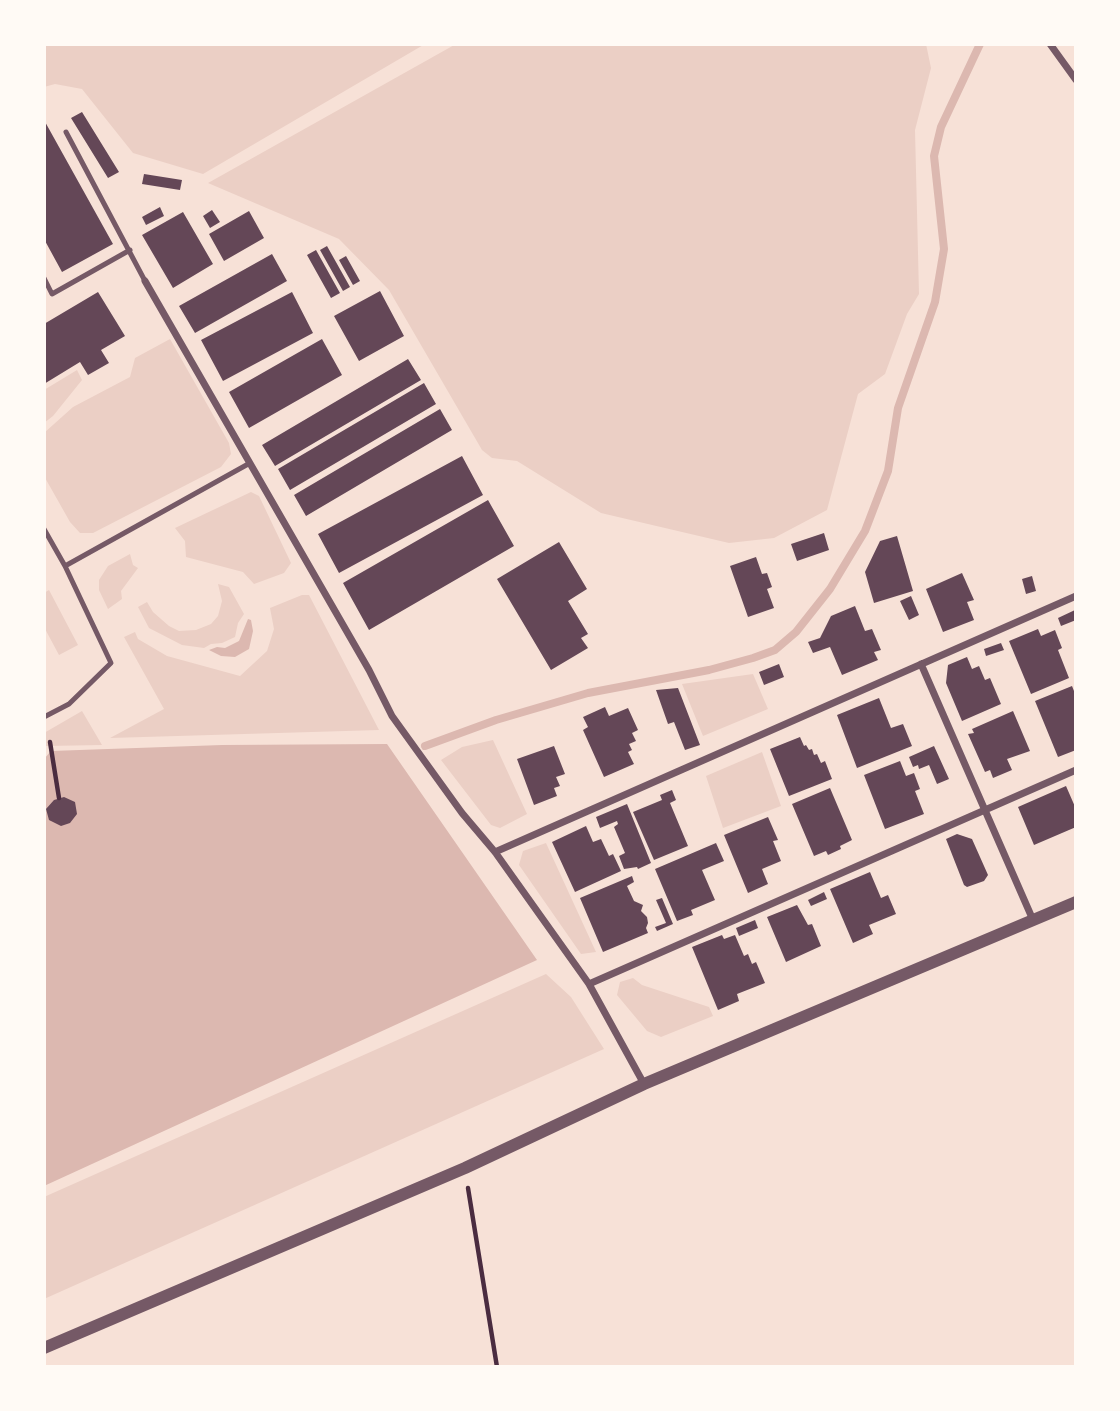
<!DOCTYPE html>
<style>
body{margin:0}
#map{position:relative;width:1120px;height:1411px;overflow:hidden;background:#f7e1d7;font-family:Georgia,serif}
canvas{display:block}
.frame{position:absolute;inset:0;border:46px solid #fffaf5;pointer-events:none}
</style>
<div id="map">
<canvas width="1120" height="1411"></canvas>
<div class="frame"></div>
</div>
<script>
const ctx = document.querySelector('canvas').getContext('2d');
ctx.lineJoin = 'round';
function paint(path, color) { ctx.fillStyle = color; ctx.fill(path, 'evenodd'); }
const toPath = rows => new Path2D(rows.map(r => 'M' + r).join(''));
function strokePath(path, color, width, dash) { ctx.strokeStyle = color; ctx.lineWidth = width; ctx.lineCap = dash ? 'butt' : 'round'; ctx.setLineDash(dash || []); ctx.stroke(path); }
paint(toPath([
 [44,44,425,44,203,174,133,153,82,89,55,84,44,87],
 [456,44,926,44,931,68,915,130,919,294,907,314,885,374,858,394,827,510,774,538,729,543,601,513,517,461,492,458,482,450,389,290,339,239,208,183],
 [170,339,229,443,231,454,221,467,93,533,80,533,70,522,44,476,44,433,73,407,130,377,135,358],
 [77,370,82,380,53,416,44,423,44,390],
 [251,492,259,496,291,563,284,573,254,584,243,572,186,557,185,541,175,528],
 [130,554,133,565,138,568,121,591,122,599,108,609,99,590,99,580,108,566],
 [218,584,229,587,244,614,238,623,235,637,222,643,211,644,204,648,182,645,149,628,138,607,147,602,153,612,169,626,179,631,196,630,211,624,218,616,222,601],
 [49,590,78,645,59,655,44,627,46,611,44,593],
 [302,595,309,595,379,730,110,738,164,709,124,637,135,632,138,639,167,656,240,676,267,651,274,629,270,608],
 [753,674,768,709,703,736,682,684],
 [82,711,102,745,46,746,44,748,44,733],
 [493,740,527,814,500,828,491,825,441,760,462,747],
 [762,752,781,806,723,828,706,776],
 [546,843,596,952,581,954,519,865,523,851],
 [546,974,571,997,604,1049,44,1299,44,1197],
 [633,978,642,985,709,1007,713,1016,661,1037,647,1031,617,995,620,982]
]), '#ebcfc5');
paint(toPath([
 [248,619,251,620,253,631,249,649,235,657,221,656,209,650,217,647,225,648,239,641],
 [387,744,537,960,44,1186,44,759,51,751,222,745]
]), '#dcb8b0');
strokePath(toPath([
 [425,746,496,720,588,693,709,670,753,658,775,650,796,632,830,589,865,531,888,471,898,408,935,302,944,249,934,156,941,127,980,44]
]), '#dcb8b0', 8);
paint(toPath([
 [82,112,119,172,108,178,71,118],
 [44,120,113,244,62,272,44,239],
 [144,174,182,180,180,190,142,184],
 [160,207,164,216,146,225,142,217],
 [212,210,220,222,210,228,203,216],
 [249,211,264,238,224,261,209,234],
 [183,212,213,264,173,288,142,235],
 [327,246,350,287,343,291,320,250],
 [316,250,340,293,331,298,307,255],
 [272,254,287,281,195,333,179,306],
 [346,256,360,281,353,285,339,260],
 [380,291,404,336,359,361,334,316],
 [98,292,125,336,101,350,109,363,88,375,80,362,44,384,44,324],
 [292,292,313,333,223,381,201,340],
 [322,339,342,375,249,428,229,392],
 [408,359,421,380,275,466,262,445],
 [424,383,436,404,290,490,278,469],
 [440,409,452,430,306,516,294,495],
 [462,456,483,495,339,573,318,534],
 [488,500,514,546,369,630,343,583],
 [824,533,829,550,797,561,791,544],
 [897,536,913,591,874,603,865,572,880,541],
 [559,542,587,589,568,601,588,634,581,638,588,648,551,670,497,579],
 [756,557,762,574,767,573,772,587,767,589,774,608,748,617,730,566],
 [962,573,974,600,967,602,974,620,943,632,926,589],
 [1032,576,1036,591,1026,594,1022,579],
 [911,596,919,615,909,620,900,601],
 [855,606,865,631,872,629,881,650,874,652,878,660,842,675,830,647,813,653,808,642,820,638,831,616],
 [1075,610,1076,620,1061,626,1058,618],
 [1038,629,1041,636,1055,630,1062,648,1058,650,1069,678,1031,694,1009,641],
 [1001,643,1004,650,986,656,984,649],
 [967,657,972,669,979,666,985,680,990,678,1001,704,962,721,946,683,948,665],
 [779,664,784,677,764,685,759,672],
 [1072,686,1076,696,1076,750,1058,757,1035,701],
 [678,688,700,745,685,750,674,722,668,724,656,690],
 [879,698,891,728,903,724,912,746,857,768,837,715],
 [605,707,609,716,628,708,638,730,632,733,636,741,629,744,632,750,628,752,634,764,604,777,583,730,588,727,583,717],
 [1013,711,1030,751,1007,759,1012,770,993,778,990,770,985,772,968,734,974,733,972,729],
 [800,737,804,746,806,745,809,750,812,749,814,755,817,754,821,763,825,761,832,779,789,796,770,749],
 [554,746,565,774,556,777,560,786,554,788,557,796,534,805,517,759],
 [934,746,949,779,937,784,929,765,919,769,918,765,913,767,909,757],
 [900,761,906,776,914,773,920,789,915,791,924,814,885,829,864,775],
 [1066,786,1076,809,1076,827,1034,845,1018,807],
 [830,788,852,840,840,846,841,849,828,855,826,851,814,856,792,804],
 [672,790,676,800,670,803,688,846,654,860,633,812,662,800,660,795],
 [64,797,75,802,77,814,70,823,61,826,49,820,46,809,54,800],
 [627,804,651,863,638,869,637,867,624,869,619,856,625,853,614,827,618,824,617,821,600,828,596,817],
 [768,817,778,840,773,841,781,861,762,869,768,884,748,893,724,835],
 [586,826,593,842,601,839,609,856,613,854,621,871,575,892,552,842],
 [957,834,972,839,988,875,984,881,967,887,964,885,946,839],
 [716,843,724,861,702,870,715,900,691,910,693,915,677,921,655,869],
 [870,872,881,898,888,895,896,914,869,925,873,934,853,943,830,889],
 [632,876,634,882,627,886,634,901,643,905,641,911,647,917,648,923,646,928,648,933,603,952,580,898],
 [824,892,827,899,811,906,808,900],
 [662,898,673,924,657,931,655,927,666,923,656,900],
 [797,905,808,925,812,924,821,946,786,962,767,917],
 [755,920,758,928,739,936,736,928],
 [722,935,724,939,735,935,744,956,748,954,752,964,756,962,765,983,737,994,739,1001,718,1010,692,947]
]), '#644757');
strokePath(toPath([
 [50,742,59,798],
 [468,1188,497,1367]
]), '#4a2c40', 4.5);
strokePath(toPath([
 [66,132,145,281],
 [44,278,52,294,130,250],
 [44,529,65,566,111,663,69,704,44,717],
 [65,566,250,463]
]), '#755966', 5);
strokePath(toPath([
 [1050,44,1076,80],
 [145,281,369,670,392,716,462,813,495,852,589,984,644,1084],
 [921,664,1033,920],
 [495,852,1076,596],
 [589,984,1076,770]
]), '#755966', 7);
strokePath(toPath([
 [44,1348,465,1168,644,1084,1076,902]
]), '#755966', 12);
</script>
